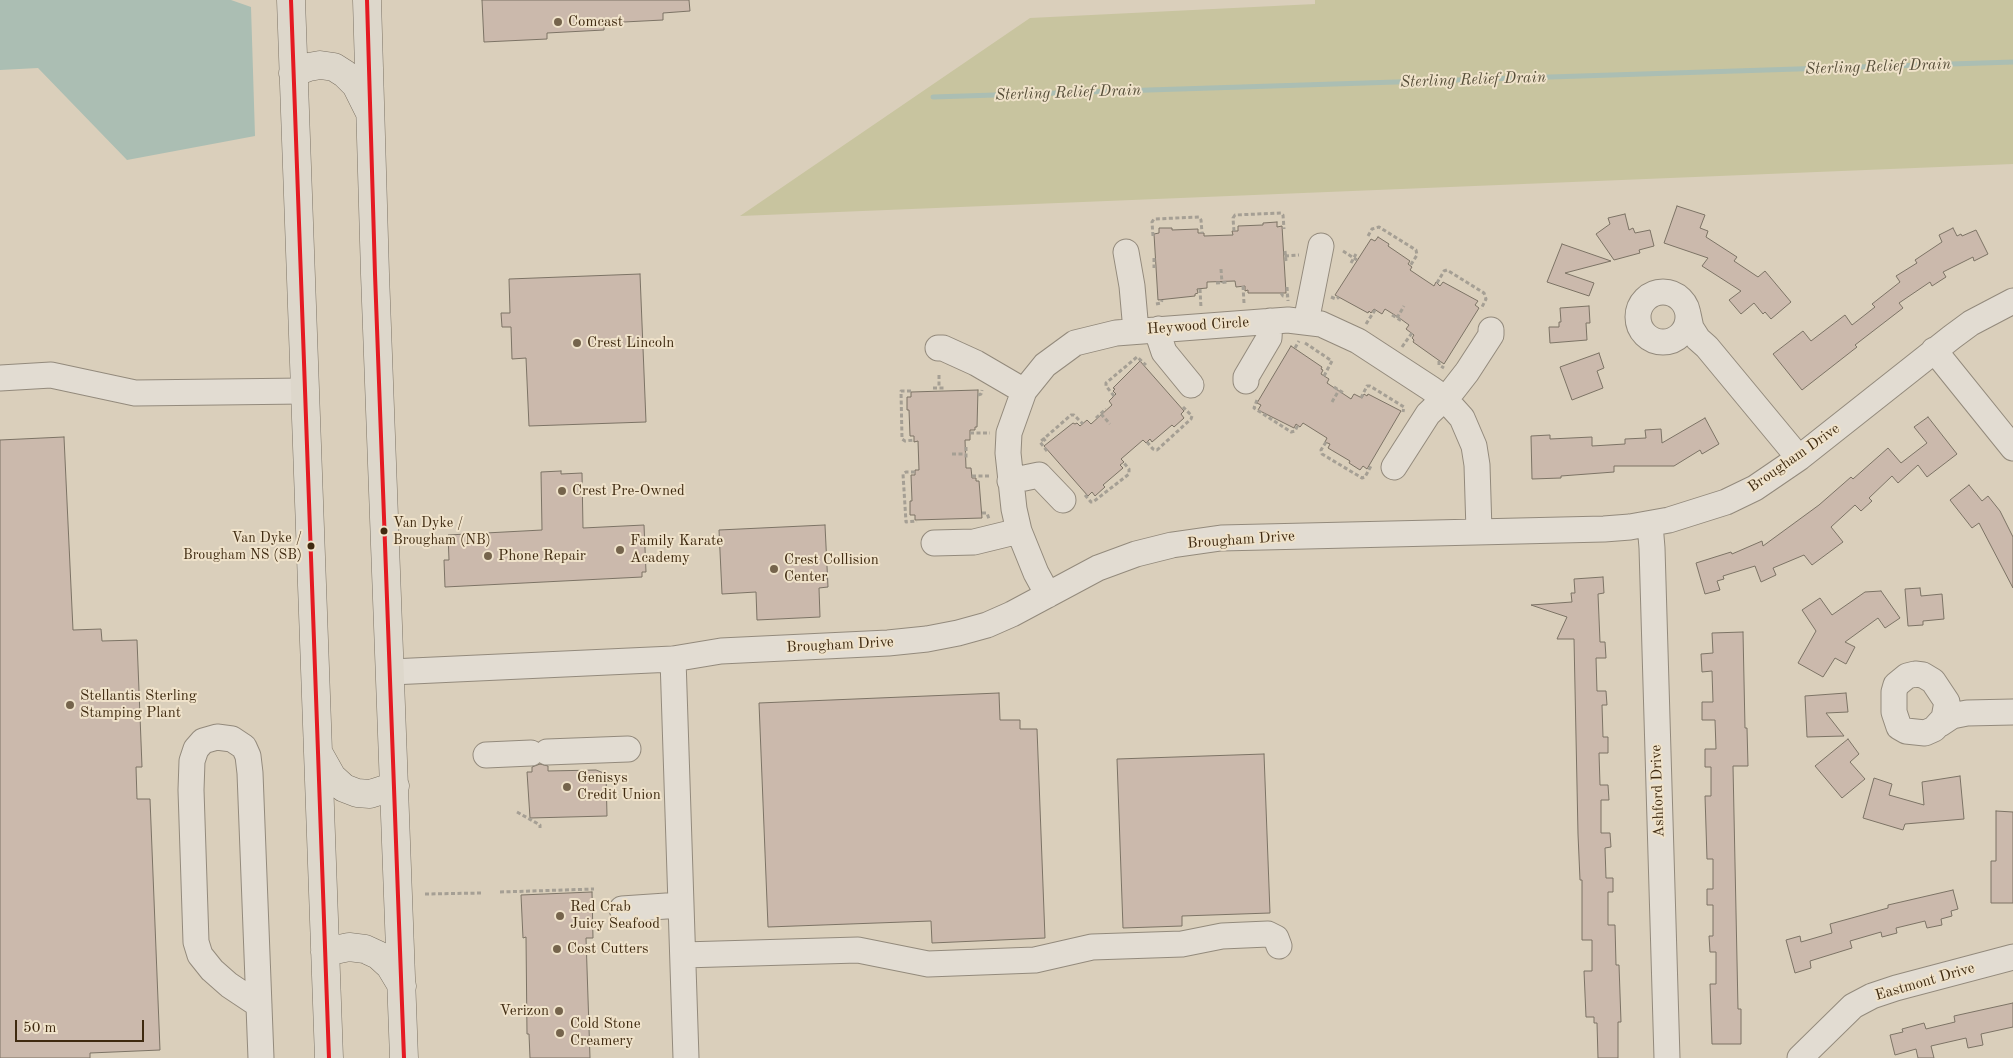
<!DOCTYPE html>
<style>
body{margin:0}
#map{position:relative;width:2013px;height:1058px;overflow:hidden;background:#dacfbb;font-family:"Old Standard TT",serif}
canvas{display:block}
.scale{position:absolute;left:15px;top:1020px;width:129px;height:22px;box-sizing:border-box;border:2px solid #3f2a10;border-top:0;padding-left:6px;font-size:15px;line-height:18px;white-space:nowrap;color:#3f2a10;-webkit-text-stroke:4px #efe2ca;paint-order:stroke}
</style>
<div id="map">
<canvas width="2013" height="1058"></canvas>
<div class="scale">50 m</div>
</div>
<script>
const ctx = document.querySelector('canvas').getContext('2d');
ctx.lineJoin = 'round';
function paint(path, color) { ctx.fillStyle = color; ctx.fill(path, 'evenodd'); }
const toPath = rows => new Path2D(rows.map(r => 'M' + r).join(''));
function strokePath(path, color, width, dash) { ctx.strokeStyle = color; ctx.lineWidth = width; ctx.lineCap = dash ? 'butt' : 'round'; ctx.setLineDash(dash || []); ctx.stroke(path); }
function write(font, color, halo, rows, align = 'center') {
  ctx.font = font + ' "Old Standard TT",serif'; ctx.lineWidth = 4; ctx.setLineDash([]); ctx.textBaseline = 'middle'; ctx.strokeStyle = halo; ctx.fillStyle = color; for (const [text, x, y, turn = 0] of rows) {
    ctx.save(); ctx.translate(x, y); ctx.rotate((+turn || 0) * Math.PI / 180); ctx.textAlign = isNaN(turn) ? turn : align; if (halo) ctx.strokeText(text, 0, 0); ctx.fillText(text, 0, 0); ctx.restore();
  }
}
paint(toPath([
 [1315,0,2013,0,2013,164,740,216,1030,18,1315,4]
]), '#c8c49f');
paint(toPath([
 [0,0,231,0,251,7,255,136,127,160,38,68,0,70]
]), '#abbeb3');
strokePath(toPath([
 [933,97,2013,62]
]), '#abbeb3', 5);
const building = toPath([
 [482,0,689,0,690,11,663,13,663,20,604,23,604,30,547,33,547,39,484,42,482,0],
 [1677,206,1705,215,1700,228,1708,231,1706,237,1737,257,1734,261,1758,277,1765,271,1791,302,1771,319,1765,312,1763,314,1754,303,1741,314,1729,300,1741,291,1702,266,1708,258,1664,243,1677,206],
 [1625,214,1629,230,1633,228,1635,233,1650,230,1654,246,1639,250,1640,253,1614,260,1596,234,1610,224,1608,218,1625,214],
 [1277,222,1277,227,1282,226,1286,293,1248,293,1248,290,1245,291,1245,286,1236,287,1235,281,1207,282,1207,288,1197,289,1198,293,1195,294,1195,296,1158,300,1154,234,1159,233,1159,228,1172,228,1172,230,1198,229,1198,233,1204,233,1204,236,1233,235,1232,231,1238,231,1238,226,1263,225,1263,223,1277,222],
 [1953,228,1957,236,1961,234,1962,236,1976,230,1988,254,1974,261,1973,257,1943,272,1946,277,1932,286,1930,282,1899,303,1903,308,1855,345,1857,347,1802,390,1773,354,1803,331,1811,341,1845,315,1852,325,1875,307,1872,304,1900,282,1896,276,1917,263,1915,260,1942,242,1939,235,1953,228],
 [1378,237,1389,244,1388,246,1410,261,1408,264,1412,267,1410,270,1434,286,1436,282,1440,286,1443,282,1478,301,1475,305,1479,308,1444,364,1413,342,1414,340,1412,338,1414,335,1406,329,1409,325,1398,317,1385,309,1382,314,1374,309,1371,313,1369,311,1368,313,1335,295,1371,239,1375,241,1378,237],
 [1562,244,1611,261,1565,273,1594,283,1589,296,1547,282,1562,244],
 [640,274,646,422,529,426,526,358,512,359,511,327,502,327,501,313,510,313,509,279,640,274],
 [1589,306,1590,323,1586,323,1587,340,1550,343,1549,327,1559,327,1559,322,1561,322,1560,308,1589,306],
 [1291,346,1322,367,1321,369,1323,370,1321,374,1329,379,1327,383,1351,399,1354,394,1362,398,1364,394,1367,396,1368,394,1401,411,1367,469,1363,466,1360,470,1349,463,1350,461,1328,448,1330,444,1325,442,1327,438,1303,423,1300,427,1296,424,1294,428,1258,410,1261,405,1257,403,1291,346],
 [1599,353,1604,368,1597,371,1603,388,1572,400,1560,367,1599,353],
 [1140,361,1184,411,1181,414,1184,418,1174,427,1172,425,1152,442,1150,439,1146,443,1143,440,1121,459,1124,462,1120,465,1123,468,1103,485,1105,487,1095,496,1092,492,1088,496,1044,446,1073,423,1075,424,1077,423,1080,426,1087,420,1091,424,1112,405,1109,401,1116,394,1113,391,1115,389,1113,388,1140,361],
 [978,390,977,427,975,427,975,430,970,430,970,440,965,440,966,468,971,468,972,478,976,478,976,481,979,481,982,518,915,520,915,515,910,515,910,501,912,501,911,475,915,475,915,470,919,470,918,441,914,442,914,436,910,436,909,410,907,410,907,397,911,397,911,392,978,390],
 [1928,417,1957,454,1927,477,1918,465,1898,483,1892,476,1869,498,1872,501,1861,511,1855,505,1831,527,1843,542,1812,565,1804,555,1773,568,1776,575,1761,582,1755,566,1723,576,1724,579,1717,581,1720,590,1705,594,1696,563,1731,552,1732,554,1762,541,1763,546,1819,505,1851,477,1853,479,1888,448,1901,463,1927,443,1914,427,1928,417],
 [1705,418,1719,444,1702,454,1700,450,1674,466,1614,466,1614,472,1561,476,1561,478,1532,479,1531,436,1550,435,1550,439,1592,437,1592,446,1625,444,1625,439,1646,438,1645,430,1661,429,1662,443,1705,418],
 [64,437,73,630,101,629,102,641,137,640,142,767,136,767,137,799,150,799,160,1050,90,1053,90,1058,0,1058,0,440,64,437],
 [561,471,561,474,582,473,583,528,644,525,646,572,642,572,642,577,445,587,444,560,449,560,448,535,542,530,541,472,561,471],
 [1969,485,1982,501,1988,496,2000,511,2013,537,2013,588,1979,523,1972,528,1950,500,1969,485],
 [825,525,828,587,819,588,820,617,757,620,756,592,722,594,719,530,825,525],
 [1603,577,1604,593,1598,594,1600,642,1605,642,1606,658,1596,658,1597,691,1606,691,1607,705,1602,705,1603,737,1608,737,1608,753,1599,753,1600,785,1608,785,1609,800,1601,800,1601,833,1610,833,1611,847,1605,848,1606,878,1613,878,1613,892,1608,892,1608,925,1615,925,1616,965,1619,965,1621,1022,1618,1022,1618,1058,1598,1058,1597,1023,1594,1023,1594,1017,1586,1017,1584,971,1592,971,1592,940,1582,940,1582,880,1580,880,1578,834,1574,639,1557,639,1567,617,1531,605,1572,602,1571,593,1575,593,1574,579,1603,577],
 [1920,588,1921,596,1942,594,1944,619,1923,621,1923,625,1908,626,1905,589,1920,588],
 [1881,591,1900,618,1885,628,1878,618,1845,642,1855,647,1846,664,1835,658,1823,677,1798,663,1816,631,1802,610,1820,598,1832,615,1865,592,1881,591],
 [1743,632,1745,728,1747,728,1748,766,1733,766,1738,1009,1741,1009,1741,1044,1712,1044,1710,984,1716,984,1716,952,1710,952,1709,936,1713,936,1713,905,1707,905,1707,889,1713,889,1713,859,1707,859,1705,796,1711,796,1711,767,1705,767,1705,749,1716,749,1715,720,1702,720,1702,702,1713,702,1712,671,1702,672,1701,654,1713,653,1712,633,1743,632],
 [999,693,1000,720,1020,720,1020,729,1037,729,1045,938,932,943,931,921,768,927,759,703,999,693],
 [1846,693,1848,712,1826,713,1844,736,1807,737,1805,696,1846,693],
 [1848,739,1859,754,1850,762,1865,779,1842,798,1815,766,1848,739],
 [1264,754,1270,913,1182,916,1182,926,1123,928,1117,759,1264,754],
 [540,764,548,766,548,771,596,770,606,774,607,816,530,818,527,772,532,772,532,767,540,764],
 [1960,776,1964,819,1905,824,1903,830,1863,818,1874,778,1892,784,1889,795,1924,805,1922,782,1960,776],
 [1996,811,2013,812,2013,903,1991,903,1991,861,1996,861,1996,811],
 [1953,890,1958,909,1951,911,1952,916,1941,919,1942,925,1927,928,1925,921,1896,928,1897,933,1882,937,1881,932,1850,941,1852,948,1810,961,1811,968,1795,973,1786,940,1800,936,1801,942,1832,933,1830,924,1888,908,1888,905,1953,890],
 [592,892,593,938,586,938,590,1058,530,1058,529,1034,527,1034,526,937,523,938,521,895,592,892],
 [2013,1003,2013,1027,1981,1034,1983,1045,1968,1048,1966,1038,1931,1046,1934,1058,1918,1058,1916,1049,1895,1055,1890,1035,1903,1032,1902,1029,1924,1023,1926,1029,1955,1022,1954,1016,2013,1003]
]);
paint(building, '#cbb9ac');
strokePath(building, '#7c7365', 1);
const minor = toPath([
 [1126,252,1132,286,1136,331],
 '1638 317a25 25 0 1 1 50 0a25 25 0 1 1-50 0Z',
 [1688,314,1691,328,1698,339,1707,347,1799,458],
 [1306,322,1321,246],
 [1159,329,1160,340,1164,352,1191,385],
 [938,348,943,348,976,363,1024,391],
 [1934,350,2013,448],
 [0,378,51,375,135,393,304,391],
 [1246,381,1246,377,1269,338,1270,321],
 [1394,467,1428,414,1453,390,1467,372,1491,335,1491,330],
 [1010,481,1039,475,1063,500],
 [1650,524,1652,548,1667,1058],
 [934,543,974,542,1019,531],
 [1048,595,1036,573,1019,531,1014,509,1008,453,1009,433,1024,391,1045,365,1075,343,1116,333,1288,320,1321,324,1358,341,1430,388,1444,398,1462,418,1474,446,1477,465,1479,531],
 [673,659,686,1058],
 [391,672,673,659,721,651,888,643,927,639,958,633,987,625,1012,614,1098,568,1136,554,1172,545,1221,538,1604,529,1630,527,1669,520,1726,502,1755,488,1799,458,1952,337,1971,323,2013,301],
 [1915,674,1923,675,1933,681,1947,702,1944,718,1934,729,1925,733,1906,731,1899,727,1894,712,1894,692,1896,685,1907,676,1915,674],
 [1940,724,1952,716,1967,713,2013,712],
 [547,752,628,749],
 [486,755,531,753],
 [622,909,681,905],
 [683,955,858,950,928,964,1035,960,1092,947,1182,944,1222,936,1268,934,1276,938,1279,946],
 [259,1005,229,985,212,970,200,955,196,942,191,790,192,761,196,749,203,741,217,737,232,739,244,747,248,756,250,773,261,1058],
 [1800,1058,1853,1006,1872,996,1896,988,2013,957]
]);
const major = toPath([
 [291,0,329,1058],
 [367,0,375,274,404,1058],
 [293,73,309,67,320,65,334,67,345,74,356,85,369,111],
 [318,752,332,777,344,788,357,793,370,794,395,786],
 [325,952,349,947,365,949,378,955,390,966,402,986]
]);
strokePath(minor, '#938a7c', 27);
strokePath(major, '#7c7365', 29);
strokePath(toPath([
 [1234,231,1233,218,1235,215,1281,213,1283,215,1284,229],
 [1153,236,1152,222,1154,219,1199,217,1201,220,1202,233],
 [1368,236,1372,229,1379,227,1416,250,1417,255,1410,266],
 [1285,251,1286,261],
 [1343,251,1357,260],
 [1285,256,1299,255],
 [1154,258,1154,268],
 [1351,263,1356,254],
 [1221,269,1222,283],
 [1216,283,1228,282],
 [1437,283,1444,271,1447,270,1484,293,1486,299,1481,309],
 [1243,286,1244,303],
 [1287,287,1288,301],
 [1200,289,1201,308],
 [1281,293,1283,296,1288,296],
 [1331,297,1336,299,1339,297],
 [1156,304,1161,303,1162,300],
 [1392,315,1402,321],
 [1397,318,1404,306],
 [1366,324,1375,310],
 [1305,343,1332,361,1324,376],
 [1402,347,1412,333],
 [1295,348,1299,341],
 [1439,361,1439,365,1444,368],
 [939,375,939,388],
 [1334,387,1345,394],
 [933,388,944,388],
 [911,391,901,391,902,439,905,441,914,440],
 [978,395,981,394,982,390],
 [1114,396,1106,386,1106,383,1137,357,1146,365],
 [1361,398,1367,386,1370,386,1404,407,1403,412],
 [1257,400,1254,408,1291,432,1295,431,1298,425],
 [1332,402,1339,390],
 [1101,414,1110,424],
 [1096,418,1106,409],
 [970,433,990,433],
 [1043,438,1047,443],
 [1147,442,1153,449,1157,450,1191,419,1192,416,1183,407],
 [1326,442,1321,450,1322,454,1362,478,1365,477,1371,466],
 [966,447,966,460],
 [1047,451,1040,442,1071,415,1074,415,1083,424],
 [952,454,966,454],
 [915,472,906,472,903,474,906,522,917,521],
 [972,476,991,476],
 [1085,495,1091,502,1093,502,1129,474,1129,469,1123,462],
 [982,513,987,513,989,519],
 [517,812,540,825,540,828],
 [500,892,594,889],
 [425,894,482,893]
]), '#a59f94', 3, [4, 2.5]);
strokePath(minor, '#e2dcd2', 25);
strokePath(major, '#ddd7cb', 28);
strokePath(toPath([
 [291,0,329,1058],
 [367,0,375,274,404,1058]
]), '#e51a23', 4);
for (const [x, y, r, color] of [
 [558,22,5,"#75644c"],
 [577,343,5,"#75644c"],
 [562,491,5,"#75644c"],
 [384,531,4.5,"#3f2a10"],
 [311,546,4.5,"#3f2a10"],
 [620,550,5,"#75644c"],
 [488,556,5,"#75644c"],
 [774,569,5,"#75644c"],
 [70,705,5,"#75644c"],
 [567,787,5,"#75644c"],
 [560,916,5,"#75644c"],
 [557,949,5,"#75644c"],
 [559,1011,5,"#75644c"],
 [560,1033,5,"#75644c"]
]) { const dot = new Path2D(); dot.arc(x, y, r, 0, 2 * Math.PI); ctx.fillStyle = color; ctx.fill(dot); strokePath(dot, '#efe2ca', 2); }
write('14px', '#3f2a10', '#efe2ca', [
 ["Van Dyke /",393,523],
 ["Brougham (NB)",393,540],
 ["Van Dyke /",302,538,"right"],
 ["Brougham NS (SB)",302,555,"right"]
], 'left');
write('15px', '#3f2a10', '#efe2ca', [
 ["Comcast",568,22],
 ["Crest Lincoln",587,343],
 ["Crest Pre-Owned",572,491],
 ["Family Karate",630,541],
 ["Academy",630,558],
 ["Phone Repair",498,556],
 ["Crest Collision",784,560],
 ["Center",784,577],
 ["Stellantis Sterling",80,696],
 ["Stamping Plant",80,713],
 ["Genisys",577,778],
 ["Credit Union",577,795],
 ["Red Crab",570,907],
 ["Juicy Seafood",570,924],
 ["Cost Cutters",567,949],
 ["Verizon",549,1011,"right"],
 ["Cold Stone",570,1024],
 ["Creamery",570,1041]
], 'left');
write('15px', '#3f2a10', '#efe2ca', [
 ["Heywood Circle",1198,326,-4],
 ["Brougham Drive",1794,458,-35],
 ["Brougham Drive",1241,540,-4],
 ["Brougham Drive",840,645,-3],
 ["Ashford Drive",1658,791,-92],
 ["Eastmont Drive",1925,982,-16]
]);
write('italic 16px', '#554d38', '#efe2ca', [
 ["Sterling Relief Drain",1878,67,-2],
 ["Sterling Relief Drain",1473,80,-2],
 ["Sterling Relief Drain",1068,93,-2]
]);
</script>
